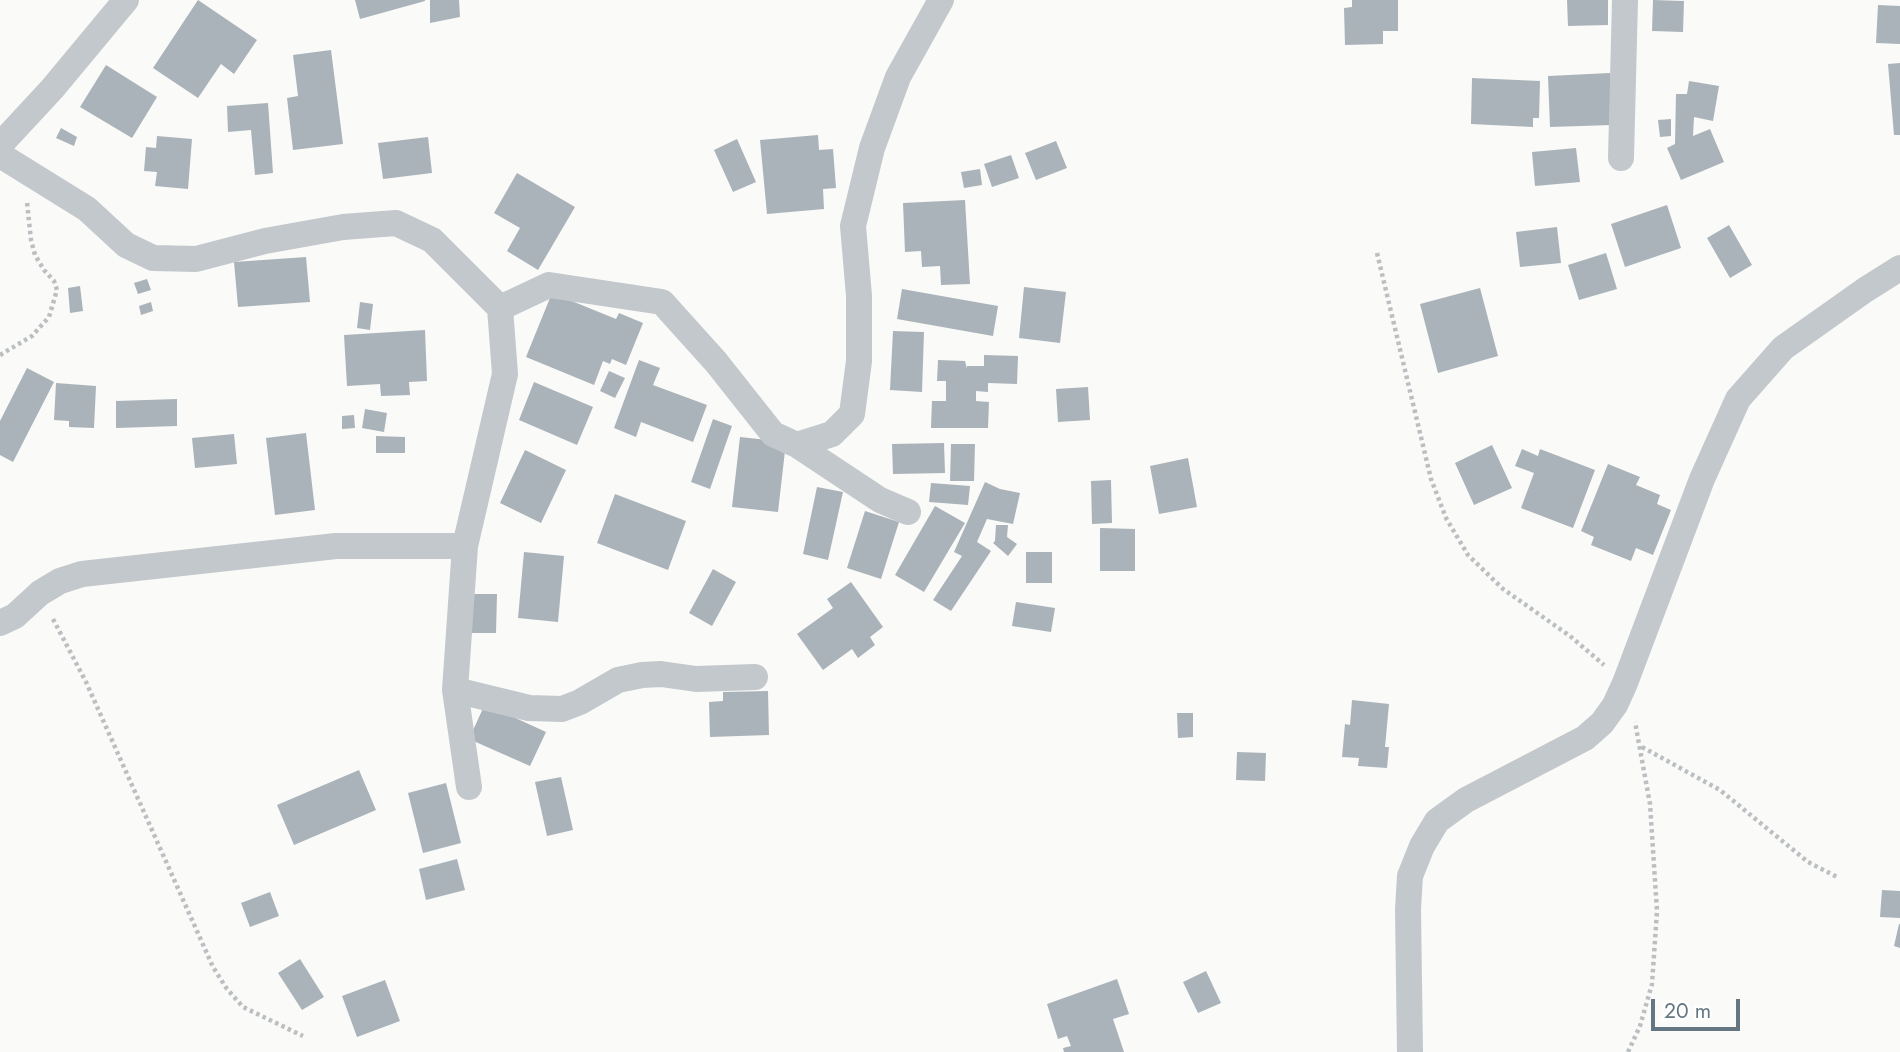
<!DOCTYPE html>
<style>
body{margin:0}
#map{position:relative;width:1900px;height:1052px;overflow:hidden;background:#fafaf8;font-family:Jost,sans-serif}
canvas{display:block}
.scale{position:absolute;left:1651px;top:999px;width:89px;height:32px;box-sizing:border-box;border:4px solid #657683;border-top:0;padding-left:9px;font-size:21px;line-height:24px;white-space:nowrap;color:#657683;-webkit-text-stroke:5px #fff;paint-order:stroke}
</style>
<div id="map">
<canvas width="1900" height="1052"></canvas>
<div class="scale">20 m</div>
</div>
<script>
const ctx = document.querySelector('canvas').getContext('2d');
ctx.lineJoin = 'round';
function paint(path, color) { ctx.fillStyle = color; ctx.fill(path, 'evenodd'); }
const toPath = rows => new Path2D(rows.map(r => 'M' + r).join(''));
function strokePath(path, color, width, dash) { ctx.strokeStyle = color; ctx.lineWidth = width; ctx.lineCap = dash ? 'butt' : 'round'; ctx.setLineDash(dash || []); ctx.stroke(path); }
paint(toPath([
 [198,0,257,40,234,74,221,64,198,98,153,68],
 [355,0,425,0,425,1,360,19],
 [430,0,459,0,460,17,430,23],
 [1352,0,1398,0,1398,31,1383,31,1383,44,1345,45,1344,8,1352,7],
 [1567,0,1608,0,1608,25,1568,26],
 [1653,0,1684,1,1683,32,1652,31],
 [1878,5,1900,6,1900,44,1876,43],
 [331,50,343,144,293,150,287,98,298,96,293,55],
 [1900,63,1900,135,1894,135,1888,64],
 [106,65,157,97,132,138,80,107],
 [1610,73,1612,125,1550,127,1548,76],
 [1472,78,1540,81,1539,118,1533,118,1533,127,1471,124],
 [1689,81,1719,86,1713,121,1694,117,1693,136,1710,129,1724,162,1681,180,1667,148,1675,144,1676,94,1687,94],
 [268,103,273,173,255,175,251,130,228,132,227,106],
 [1671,119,1671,136,1660,137,1658,120],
 [61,128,77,137,74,146,56,138],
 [818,135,819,150,833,149,836,188,823,189,824,209,767,214,760,140],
 [157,136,192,139,188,189,155,186,157,172,144,171,146,147,156,148],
 [428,137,432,173,383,179,378,143],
 [737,139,756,182,733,192,714,150],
 [1056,141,1067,168,1036,180,1025,153],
 [1576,148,1580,182,1535,186,1532,152],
 [1011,155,1019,178,992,187,984,164],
 [980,169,982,185,964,188,961,172],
 [517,173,575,207,538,270,507,251,520,228,494,213],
 [965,200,970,284,941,285,940,266,922,267,921,251,905,252,903,203],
 [1667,205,1681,248,1625,267,1611,224],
 [1729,225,1752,265,1730,278,1707,238],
 [1557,227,1561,263,1520,267,1516,232],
 [1606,253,1617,289,1579,300,1568,265],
 [306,257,310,302,238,307,234,262],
 [147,279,151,290,138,294,134,283],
 [80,286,83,311,70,313,68,288],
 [1024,287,1066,292,1060,343,1019,338],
 [1480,288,1498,356,1438,373,1420,304],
 [902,289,998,306,993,336,897,319],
 [552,293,616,319,619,313,643,323,626,365,612,359,610,364,603,361,594,385,526,357],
 [151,302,153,311,141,315,139,306],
 [360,302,373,304,370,330,357,328],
 [425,330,427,381,409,382,410,395,381,396,380,384,347,386,344,335],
 [893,331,924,332,922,392,890,390],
 [984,355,1018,356,1017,384,988,383,988,392,976,391,976,401,989,402,988,428,931,428,932,401,946,401,946,381,937,381,938,360,965,361,967,369,967,366,984,366],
 [639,360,660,368,653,385,707,405,693,442,641,422,636,437,614,428],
 [27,368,54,382,13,462,0,455,0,421],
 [609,371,625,378,615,398,600,391],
 [534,382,593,407,577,445,519,420],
 [56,383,96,386,94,428,69,427,69,421,54,420],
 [1088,387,1090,420,1058,422,1056,389],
 [177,399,177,426,116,428,116,401],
 [365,409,387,413,384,432,362,428],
 [354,415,355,428,342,429,342,416],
 [713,419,732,426,710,489,691,482],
 [306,433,315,510,275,515,266,438],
 [234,434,237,464,195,468,192,438],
 [376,436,405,437,405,453,376,453],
 [740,437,786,442,778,512,732,507],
 [944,443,945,473,893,474,892,444],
 [951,444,975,444,974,481,950,481],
 [1492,445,1512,488,1474,505,1455,463],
 [1522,449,1538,456,1540,449,1595,470,1573,528,1521,508,1534,473,1515,466],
 [525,450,566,470,541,523,500,503],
 [1188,458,1197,507,1159,514,1150,466],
 [1608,464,1640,477,1636,485,1660,495,1657,504,1671,510,1653,555,1636,548,1631,561,1591,545,1594,537,1581,531],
 [1111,480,1112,523,1092,524,1091,481],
 [985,482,1000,489,1020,493,1013,524,987,519,977,542,991,551,951,611,933,600,962,556,954,552],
 [931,483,970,486,968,505,929,502],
 [817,487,843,492,828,560,803,554],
 [615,494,686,521,668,570,597,543],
 [935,506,965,523,924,592,895,575],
 [865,511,899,522,881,579,847,568],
 [996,525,1008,525,1007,537,1017,544,1008,556,993,543,995,541],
 [1100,528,1135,529,1135,571,1100,571],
 [524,552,564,556,558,622,518,618],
 [1026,552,1052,552,1052,583,1026,583],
 [713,569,736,582,712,626,689,613],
 [851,582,883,627,870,637,875,645,858,658,852,649,823,670,797,634,833,608,827,599],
 [472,594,497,594,496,633,472,633],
 [1016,602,1055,608,1051,632,1012,626],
 [768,691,769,735,710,737,709,702,723,701,723,692],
 [1352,700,1389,704,1385,747,1389,747,1387,768,1358,766,1359,758,1342,757,1345,724,1350,725],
 [485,704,546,732,530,766,469,739],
 [1177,713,1193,713,1193,737,1178,738],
 [1237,752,1266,753,1265,781,1236,780],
 [359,770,376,810,294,845,277,805],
 [561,777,573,830,547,836,535,782],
 [446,783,461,843,423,853,408,793],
 [457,859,465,890,426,900,419,869],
 [1882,890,1900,891,1900,918,1880,917],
 [270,892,279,916,250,927,241,903],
 [1899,924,1900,924,1900,948,1894,946],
 [300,959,324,997,302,1010,278,973],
 [1206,971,1221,1003,1198,1013,1183,982],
 [1117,979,1129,1014,1113,1019,1124,1052,1064,1052,1063,1048,1071,1046,1067,1036,1058,1039,1047,1004],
 [385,980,400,1021,357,1037,342,996]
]), '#aab3b9');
strokePath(toPath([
 [1377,253,1431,479,1446,518,1468,555,1503,589,1570,636,1604,665],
 [0,355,32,336,49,317,57,290,54,281,44,270,35,255,31,240,27,202],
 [53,619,86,682,213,967,227,989,243,1007,303,1036],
 [1642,747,1720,790,1808,862,1839,878],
 [1628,1052,1640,1026,1652,984,1657,911,1650,804,1635,722]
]), '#bbbfc2', 4.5, [3.5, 3.5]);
strokePath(toPath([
 [0,145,52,89,126,0],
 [0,155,87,209,126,245,153,258,196,259,265,241,343,227,396,223,432,240,500,308,505,374,465,546,455,690,469,787],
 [1621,158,1625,0],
 [500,308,549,285,662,302,716,362,773,434,797,445,832,434,852,414,859,361,859,296,853,226,872,148,898,77,941,0],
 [797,445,880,500,908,512],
 [0,623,15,616,40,593,60,581,82,574,336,546,465,546],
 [455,690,529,708,562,709,580,702,618,680,642,675,661,674,696,679,755,677],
 [1410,1052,1408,909,1410,876,1422,846,1437,821,1466,800,1585,738,1602,723,1615,705,1625,683,1702,479,1738,399,1783,348,1865,290,1900,268]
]), '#c3c8cc', 26);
</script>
